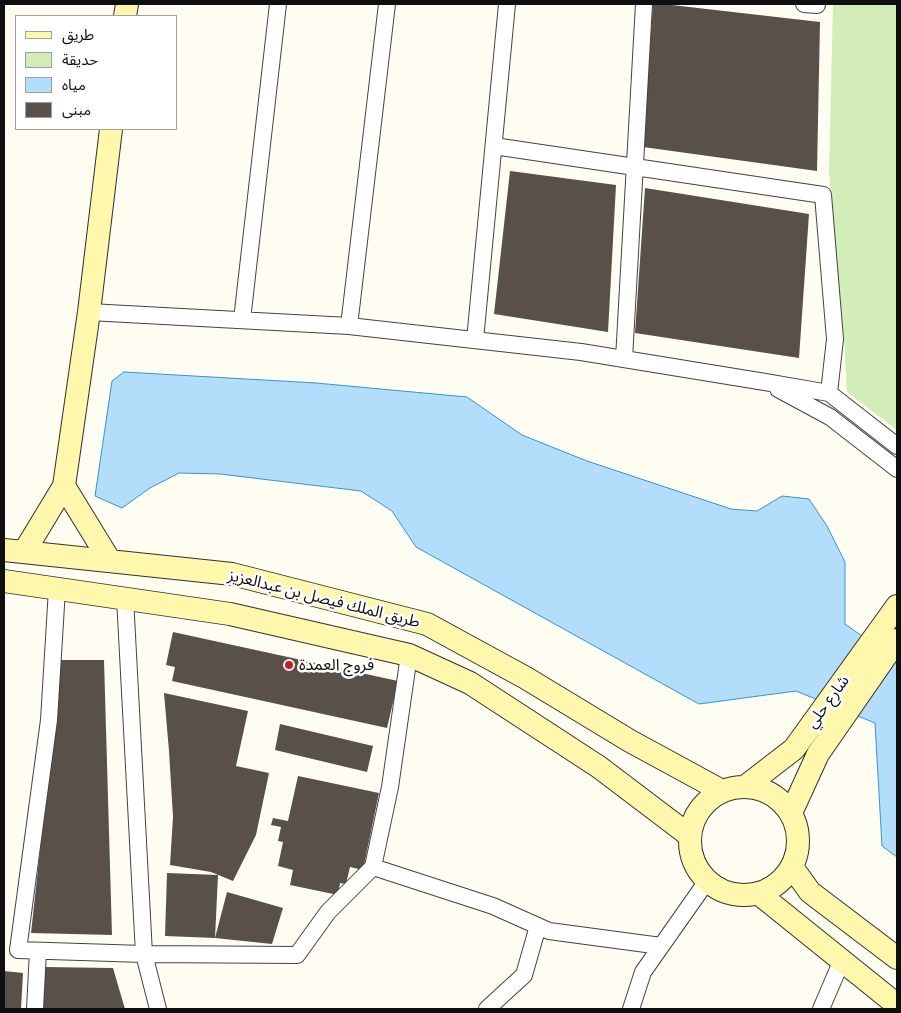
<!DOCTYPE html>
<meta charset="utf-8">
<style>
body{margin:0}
#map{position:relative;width:901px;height:1013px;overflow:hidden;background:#fffdf1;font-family:"Zilla Slab","Noto Sans Arabic",serif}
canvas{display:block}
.frame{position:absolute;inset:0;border:5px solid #0f0f0f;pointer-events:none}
.legend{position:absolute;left:15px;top:15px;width:162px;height:115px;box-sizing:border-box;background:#fff;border:1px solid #9f9f9f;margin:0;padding:6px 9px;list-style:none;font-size:15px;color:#0f0f0f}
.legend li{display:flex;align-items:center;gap:10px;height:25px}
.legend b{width:25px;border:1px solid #9f9f9f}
</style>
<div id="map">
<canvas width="901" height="1013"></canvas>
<div class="frame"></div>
<ul class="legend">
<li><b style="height:6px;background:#fff7ac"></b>طريق</li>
<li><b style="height:14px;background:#d2edb7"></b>حديقة</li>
<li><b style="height:14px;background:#b2defb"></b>مياه</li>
<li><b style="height:14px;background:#59504a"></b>مبنى</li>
</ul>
</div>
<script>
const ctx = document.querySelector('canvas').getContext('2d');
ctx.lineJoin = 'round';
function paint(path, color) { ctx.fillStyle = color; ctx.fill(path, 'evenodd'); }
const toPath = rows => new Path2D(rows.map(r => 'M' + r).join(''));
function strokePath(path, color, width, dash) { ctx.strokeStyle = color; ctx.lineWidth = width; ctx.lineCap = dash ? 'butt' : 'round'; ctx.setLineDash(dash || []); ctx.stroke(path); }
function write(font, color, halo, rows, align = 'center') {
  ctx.font = font + ' "Zilla Slab","Noto Sans Arabic",serif'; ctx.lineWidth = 5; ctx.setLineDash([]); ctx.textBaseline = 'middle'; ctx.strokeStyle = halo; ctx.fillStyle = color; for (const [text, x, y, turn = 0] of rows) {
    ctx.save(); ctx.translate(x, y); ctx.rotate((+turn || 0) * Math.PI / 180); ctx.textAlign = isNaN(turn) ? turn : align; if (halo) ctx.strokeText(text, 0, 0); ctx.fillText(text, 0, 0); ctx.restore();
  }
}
paint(toPath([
 [833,4,897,4,897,430,847,392,844,339,829,173]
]), '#d2edb7');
const water = toPath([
 [124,372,316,383,467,397,522,435,587,461,731,509,757,511,782,496,809,499,827,526,845,562,845,624,897,661,897,857,882,846,875,723,796,691,699,704,416,547,392,511,361,491,220,474,179,473,150,488,122,508,95,496,112,381,124,372]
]);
paint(water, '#b2defb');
strokePath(water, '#3393d8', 1);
paint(toPath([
 [653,4,663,4,820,22,817,171,643,147],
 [510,171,616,185,608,332,494,314],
 [645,188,809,214,799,358,635,333],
 [173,632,398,681,387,728,172,681,175,667,166,665],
 [61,660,104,660,112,935,31,933],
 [164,693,248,711,236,766,269,773,256,835,233,881,211,872,170,865,173,817,169,751],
 [280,724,373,746,367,772,275,750],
 [298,776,379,793,363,870,350,867,346,884,340,883,338,895,290,885,293,870,278,866,283,842,278,841,281,827,271,825,273,818,288,821],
 [167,873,218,875,215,938,227,892,283,908,272,944,215,938,165,936],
 [45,967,113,968,125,1009,42,1009],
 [4,971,23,973,21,1009,4,1009]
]), '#59504a');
const street = toPath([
 [804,4,817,5,817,4],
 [494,146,823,195,835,339,829,393],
 [89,312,349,326,581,352,765,382,829,393,897,446],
 [242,320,278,4],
 [349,326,387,4],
 [475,340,507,4],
 [624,359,644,4],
 [778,389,830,417,897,469],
 [57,589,49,720,18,950,144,954,297,955,328,912,373,867,390,787,409,655],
 [125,598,144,954,158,1009],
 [373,867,493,906,549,931,661,946],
 [35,1009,38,951],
 [487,1009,524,975,538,926],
 [631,1009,643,972,707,881],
 [821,1009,842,960]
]);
const secondary = toPath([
 [125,16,127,4],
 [64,486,110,561],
 [4,550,232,574,427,624,526,678,630,741,722,791],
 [24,552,64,486,89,312,111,129],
 [4,581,230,614,409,655,470,683,599,767,690,836],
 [746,786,794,749,897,606],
 '690 841a54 54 0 1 1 108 0a54 54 0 1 1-108 0Z',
 [791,813,818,754,897,640],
 [792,867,810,892,897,958],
 [758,893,897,1005]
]);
strokePath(street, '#424242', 18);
strokePath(secondary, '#313131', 24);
strokePath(street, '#fff', 16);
strokePath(secondary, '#fff7ac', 22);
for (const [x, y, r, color] of [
 [289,665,5,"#cb1b21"]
]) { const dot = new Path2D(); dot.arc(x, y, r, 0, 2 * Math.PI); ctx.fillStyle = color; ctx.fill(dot); strokePath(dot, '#fff', 2); }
write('16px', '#0f0f0f', '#fff', [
 ["طريق الملك فيصل بن عبدالعزيز",324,599,14],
 ["شارع حلي",828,702,-54]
]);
write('16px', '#0f0f0f', '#fff', [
 ["فروج العمدة",299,665]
], 'left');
</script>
